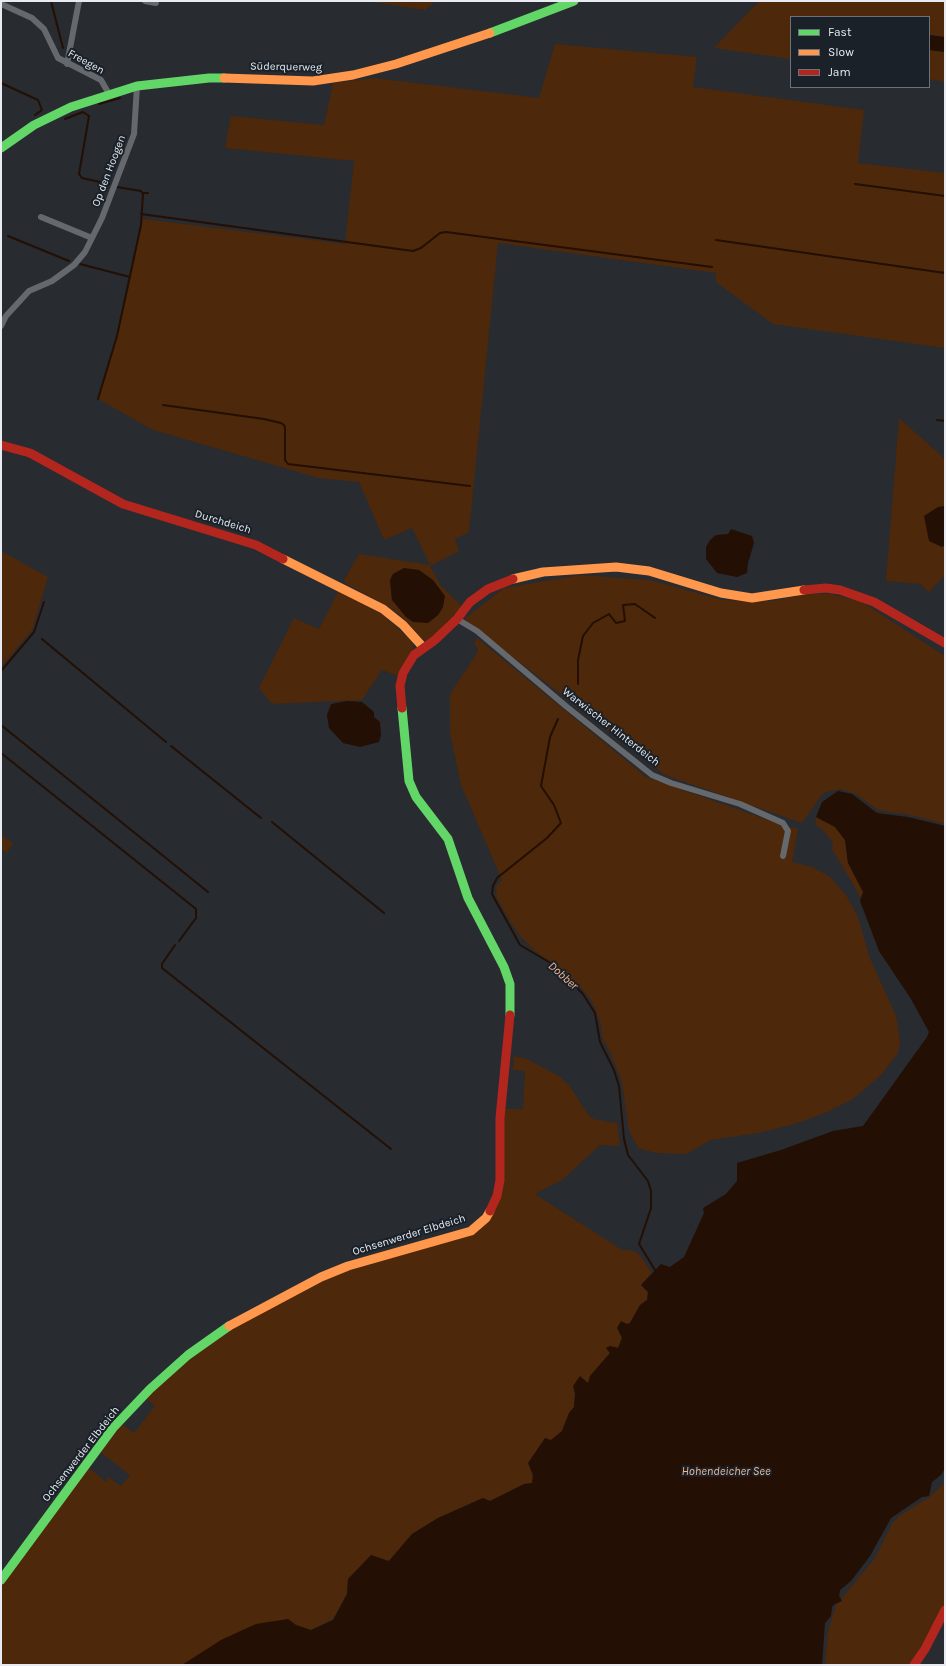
<!DOCTYPE html>
<meta charset="utf-8">
<style>
body{margin:0}
#map{position:relative;width:946px;height:1666px;overflow:hidden;background:#282b30;font-family:Karla,sans-serif}
canvas{display:block}
.frame{position:absolute;inset:0;border:2px solid #e8ecf2;pointer-events:none}
.legend{position:absolute;left:790px;top:16px;width:140px;height:72px;box-sizing:border-box;background:#1a2129;border:1px solid #6c7279;margin:0;padding:5px 7px;list-style:none;font-size:12px;color:#e8ecf2}
.legend li{display:flex;align-items:center;gap:8px;height:20px}
.legend b{width:20px;border:1px solid #6c7279}
</style>
<div id="map">
<canvas width="946" height="1666"></canvas>
<div class="frame"></div>
<ul class="legend">
<li><b style="height:5px;background:#63d668"></b>Fast</li>
<li><b style="height:5px;background:#ff974d"></b>Slow</li>
<li><b style="height:5px;background:#b3261e"></b>Jam</li>
</ul>
</div>
<script>
const ctx = document.querySelector('canvas').getContext('2d');
ctx.lineJoin = 'round';
function paint(path, color) { ctx.fillStyle = color; ctx.fill(path, 'evenodd'); }
const toPath = rows => new Path2D(rows.map(r => 'M' + r).join(''));
function strokePath(path, color, width, dash) { ctx.strokeStyle = color; ctx.lineWidth = width; ctx.lineCap = dash ? 'butt' : 'round'; ctx.setLineDash(dash || []); ctx.stroke(path); }
function write(font, color, halo, rows, align = 'center') {
  ctx.font = font + ' Karla,sans-serif'; ctx.lineWidth = 4; ctx.setLineDash([]); ctx.textBaseline = 'middle'; ctx.strokeStyle = halo; ctx.fillStyle = color; for (const [text, x, y, turn = 0] of rows) {
    ctx.save(); ctx.translate(x, y); ctx.rotate((+turn || 0) * Math.PI / 180); ctx.textAlign = isNaN(turn) ? turn : align; if (halo) ctx.strokeText(text, 0, 0); ctx.fillText(text, 0, 0); ctx.restore();
  }
}
paint(toPath([
 [366,1,436,1,425,10],
 [759,1,945,1,945,37,929,35,929,17,791,17,791,59,714,48],
 [555,44,697,57,693,87,864,110,858,163,945,173,945,348,773,324,716,282,716,273,498,243,469,532,455,539,459,551,430,566,441,586,463,607,432,639,426,640,422,639,402,617,389,607,343,582,359,554,430,565,412,528,384,540,359,482,319,478,153,430,98,399,117,336,143,219,345,244,354,161,225,148,231,116,324,125,333,83,375,78,539,98],
 [393,574,443,607,438,615,428,623,392,600,390,580],
 [929,50,945,52,945,82,929,79],
 [899,418,945,459,945,575,929,592,920,584,886,581],
 [1,551,48,577,32,630,1,667],
 [580,575,650,580,722,600,771,601,808,594,831,594,862,602,945,656,945,824,911,815,878,810,856,794,841,789,823,793,802,823,665,775,464,619,504,588],
 [339,590,383,615,411,640,414,647,399,671,398,676,382,670,362,700,272,704,259,688,294,618,319,629],
 [477,638,646,777,779,824,798,829,792,862,812,867,829,876,846,895,858,917,869,956,896,1016,900,1041,898,1053,882,1074,853,1099,825,1113,792,1125,758,1133,711,1140,686,1154,655,1153,638,1148,629,1131,622,1082,611,1054,603,1039,600,1021,592,1001,583,990,561,969,535,951,522,938,513,926,497,898,496,886,502,880,461,785,450,733,450,694,477,653,478,649,474,644],
 [816,817,835,827,845,840,848,863,863,892,861,898,832,849,833,843,824,831,815,824],
 [1,835,13,843,7,853,1,849],
 [514,1056,527,1059,559,1076,569,1085,587,1113,593,1119,617,1123,620,1146,600,1145,562,1180,538,1192,536,1195,624,1251,626,1249,638,1253,652,1273,641,1285,648,1292,647,1300,640,1305,630,1323,627,1324,618,1348,610,1346,606,1348,610,1353,590,1376,588,1383,575,1394,574,1407,569,1413,562,1431,551,1440,530,1467,533,1479,532,1483,524,1484,490,1501,483,1498,438,1518,412,1534,389,1561,348,1579,347,1594,333,1619,311,1630,296,1625,288,1619,182,1665,1,1665,1,1585,88,1467,106,1482,108,1477,121,1486,130,1475,99,1451,122,1424,134,1433,155,1406,146,1398,182,1363,228,1330,342,1271,486,1223,493,1214,501,1193,503,1109,523,1109,525,1071,513,1070],
 [945,1482,945,1607,913,1665,825,1665,828,1632,836,1605,875,1558,892,1524,899,1516,931,1496]
]), '#4d280b');
paint(toPath([
 [929,35,945,37,945,52,929,50],
 [945,506,945,545,942,547,929,541,924,516,938,507],
 [731,529,752,536,754,543,748,563,747,573,737,577,717,573,706,559,706,547,710,540,716,535,728,534],
 [404,568,419,570,433,580,445,596,443,607,438,615,428,623,413,622,406,617,392,600,390,580,393,574],
 [347,701,362,702,374,712,374,717,380,722,381,735,379,742,360,747,343,743,329,728,327,715,331,704],
 [838,791,852,794,877,813,908,817,945,826,945,1468,941,1475,932,1482,929,1496,922,1497,891,1518,870,1556,851,1581,840,1590,839,1596,842,1601,835,1604,832,1607,831,1616,825,1623,822,1665,182,1665,221,1640,256,1624,288,1619,296,1625,311,1630,333,1620,347,1594,348,1579,371,1555,389,1561,412,1534,438,1518,483,1498,490,1501,524,1484,532,1483,533,1475,528,1463,545,1438,551,1440,562,1431,569,1413,574,1407,575,1394,573,1386,580,1376,588,1383,590,1376,610,1353,606,1348,610,1346,618,1348,622,1338,617,1328,621,1321,627,1324,630,1323,640,1305,647,1300,648,1292,641,1285,661,1264,670,1267,684,1257,704,1213,703,1208,726,1194,737,1181,737,1163,781,1150,833,1131,863,1126,927,1037,929,1032,911,999,879,951,860,901,863,892,848,863,845,840,835,827,816,817,822,802]
]), '#230f04');
strokePath(toPath([
 [51,1,63,48],
 [1,83,38,100,42,110,35,115],
 [99,104,120,98],
 [65,119,83,112,89,116,79,174,82,178,109,184],
 [855,184,945,196],
 [142,193,148,193],
 [141,214,413,251,421,248,440,233,446,232,712,267],
 [8,236,69,261],
 [716,240,945,273],
 [80,264,130,277],
 [98,399,117,336,141,225,143,194,141,191,117,187],
 [163,405,264,419,281,423,284,425,285,428,285,460,288,464,470,486],
 [937,420,945,421],
 [42,639,166,742],
 [1,671,34,632,44,602],
 [578,684,578,660,583,636,593,623,609,614,616,623,625,621,623,605,635,604,655,618],
 [558,719,550,737,541,786,554,805,561,823,547,838,497,878,493,886,492,894,520,945,554,965,583,994,595,1013,600,1042,614,1070,619,1086,624,1139,628,1155,648,1181,651,1191,651,1208,639,1244,655,1270],
 [1,725,208,892],
 [171,746,261,818],
 [1,753,196,909,196,918,179,941],
 [272,822,384,913],
 [175,945,162,964,162,968,391,1149]
]), '#230f04', 2);
strokePath(toPath([
 [145,1,156,3],
 [1,4,32,18,44,29,58,58,101,80,109,94],
 [67,64,79,1],
 [41,217,92,238],
 [1,326,6,316,29,291,52,281,74,265,85,252,102,218,134,134,137,86],
 [457,619,477,631,567,707,652,775,671,783,740,804,783,823,788,831,783,856]
]), '#65686c', 6);
strokePath(toPath([
 [490,33,574,1],
 [1,148,34,125,71,107,137,86,209,78,224,78],
 [402,708,409,781,416,797,448,839,468,898,504,967,510,984,510,1015],
 [1,1580,113,1428,150,1389,188,1355,229,1326]
]), '#63d668', 9);
strokePath(toPath([
 [224,78,313,81,353,75,396,64,490,33],
 [283,559,383,609,403,625,423,647],
 [513,579,543,572,616,567,649,571,721,593,752,598,804,590],
 [229,1326,321,1277,348,1266,471,1231,486,1218,490,1211]
]), '#ff974d', 9);
strokePath(toPath([
 [1,445,30,453,123,504,256,545,283,559],
 [804,590,826,588,840,590,874,602,945,643],
 [402,708,400,686,403,673,414,655,435,640,457,619,470,602,488,589,513,579],
 [490,1211,497,1196,500,1180,500,1118,510,1015],
 [914,1665,925,1649,945,1610]
]), '#b3261e', 9);
write('11px', '#e8ecf2', '#1a2129', [
 ["Freegen",86,62,29],
 ["Süderquerweg",286,67,1],
 ["Op den Hoogen",109,171,-69],
 ["Durchdeich",223,522,17],
 ["Warwischer Hinterdeich",611,727,38],
 ["Ochsenwerder Elbdeich",409,1235,-17],
 ["Ochsenwerder Elbdeich",81,1454,-52]
]);
write('italic 12px', '#f4b68f', '#1a2129', [
 ["Dobber",563,976,42],
 ["Hohendeicher See",726,1472]
]);
</script>
